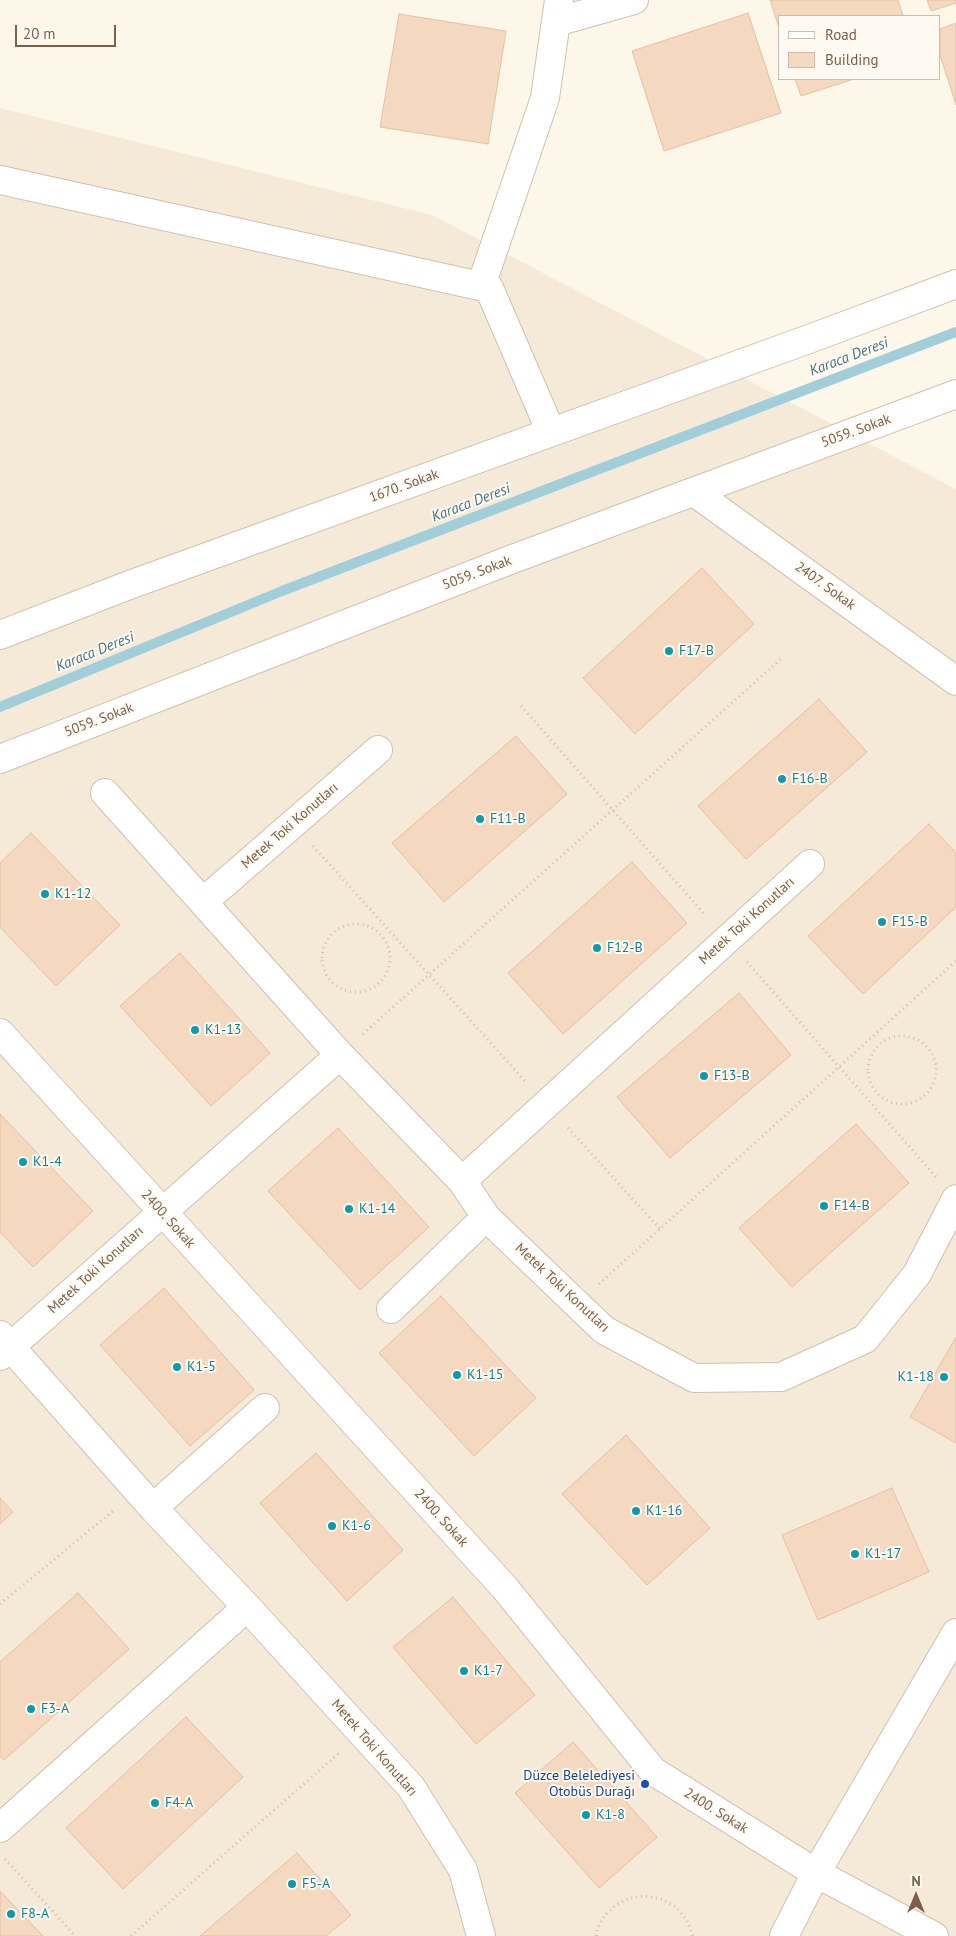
<!DOCTYPE html>
<meta charset="utf-8">
<style>
body{margin:0}
#map{position:relative;width:956px;height:1936px;overflow:hidden;background:#fdf7ea;font-family:"PT Sans",sans-serif}
canvas{display:block}
.legend{position:absolute;left:778px;top:15px;width:162px;height:65px;box-sizing:border-box;background:#fffaf1;border:1px solid #cabcaf;margin:0;padding:6px 9px;list-style:none;font-size:15px;color:#7a5f4b}
.legend li{display:flex;align-items:center;gap:10px;height:25px}
.legend b{width:25px;border:1px solid #cabcaf}
.north{position:absolute;left:891px;top:1871px;width:50px;height:50px;-webkit-text-stroke:4px #fffaf1;paint-order:stroke;rotate:0deg;font-size:14px;font-weight:700;line-height:20px;text-align:center;color:#7a5f4b}
.north::after{content:'';display:block;margin:auto;width:18px;height:22px;background:#7a5f4b;clip-path:polygon(50% 0,100% 100%,50% 72%,0 100%)}
.scale{position:absolute;left:15px;top:25px;width:101px;height:22px;box-sizing:border-box;border:2px solid #7a5f4b;border-top:0;padding-left:6px;font-size:15px;line-height:18px;white-space:nowrap;color:#7a5f4b;-webkit-text-stroke:4px #fffaf1;paint-order:stroke}
</style>
<div id="map">
<canvas width="956" height="1936"></canvas>
<ul class="legend">
<li><b style="height:6px;background:#fff"></b>Road</li>
<li><b style="height:14px;background:#f4d8c0"></b>Building</li>
</ul>
<div class="north">N</div>
<div class="scale">20 m</div>
</div>
<script>
const ctx = document.querySelector('canvas').getContext('2d');
ctx.lineJoin = 'round';
function paint(path, color) { ctx.fillStyle = color; ctx.fill(path, 'evenodd'); }
const toPath = rows => new Path2D(rows.map(r => 'M' + r).join(''));
function strokePath(path, color, width, dash) { ctx.strokeStyle = color; ctx.lineWidth = width; ctx.lineCap = dash ? 'butt' : 'round'; ctx.setLineDash(dash || []); ctx.stroke(path); }
function write(font, color, halo, rows, align = 'center') {
  ctx.font = font + ' "PT Sans",sans-serif'; ctx.lineWidth = 4; ctx.setLineDash([]); ctx.textBaseline = 'middle'; ctx.strokeStyle = halo; ctx.fillStyle = color; for (const [text, x, y, turn = 0] of rows) {
    ctx.save(); ctx.translate(x, y); ctx.rotate((+turn || 0) * Math.PI / 180); ctx.textAlign = isNaN(turn) ? turn : align; if (halo) ctx.strokeText(text, 0, 0); ctx.fillText(text, 0, 0); ctx.restore();
  }
}
paint(toPath([
 [0,108,432,215,956,489,956,1936,0,1936]
]), '#f5ead8');
strokePath(toPath([
 [0,707,282,591,956,332]
]), '#a2ceda', 10);
const building = toPath([
 [770,0,898,0,903,16,780,16,780,31,770,0],
 [927,0,956,0,956,3,931,11,927,0],
 [748,13,781,113,664,151,632,51,748,13],
 [399,14,506,31,488,144,380,127,399,14],
 [956,23,956,105,940,55,940,29,956,23],
 [795,79,854,79,801,96,795,79],
 [702,568,754,624,635,734,583,678,702,568],
 [819,699,867,752,746,859,698,806,819,699],
 [516,736,567,794,444,902,392,843,516,736],
 [929,824,956,853,956,907,863,994,808,936,929,824],
 [31,833,120,925,56,986,0,927,0,863,31,833],
 [632,862,687,923,563,1034,508,973,632,862],
 [180,953,270,1053,211,1106,120,1006,180,953],
 [739,993,791,1055,670,1158,617,1097,739,993],
 [0,1114,93,1211,33,1267,0,1232,0,1114],
 [856,1124,909,1183,792,1287,739,1228,856,1124],
 [338,1128,429,1227,360,1290,268,1191,338,1128],
 [164,1288,254,1390,190,1446,100,1345,164,1288],
 [441,1296,536,1398,474,1456,379,1353,441,1296],
 [956,1337,956,1443,910,1417,956,1337],
 [626,1435,710,1528,647,1585,562,1494,626,1435],
 [316,1453,403,1550,347,1601,260,1503,316,1453],
 [892,1488,929,1572,818,1620,782,1535,892,1488],
 [0,1498,13,1512,0,1524,0,1498],
 [78,1593,129,1649,4,1760,0,1756,0,1662,78,1593],
 [453,1597,535,1695,476,1744,393,1647,453,1597],
 [186,1717,243,1777,123,1889,66,1828,186,1717],
 [573,1742,657,1837,599,1888,515,1793,573,1742],
 [297,1853,351,1915,326,1936,200,1936,297,1853],
 [0,1891,43,1936,0,1936,0,1891]
]);
paint(building, '#f4d8c0');
strokePath(building, '#e7c0a0', 1);
const minor = toPath([
 [556,22,634,0],
 [0,180,489,288,551,432],
 [481,286,545,98,559,0],
 [694,492,956,681],
 [0,635,132,584,809,339,956,284],
 [0,759,510,560,956,394],
 [105,793,340,1055,462,1181,486,1217,604,1330,694,1378,781,1377,865,1339,917,1274,956,1199],
 [203,902,378,750],
 [462,1181,810,864],
 [391,1309,486,1217],
 [0,1335,153,1508,247,1607,411,1787,463,1870,481,1936],
 [0,1356,340,1055],
 [153,1508,265,1408],
 [0,1828,247,1607],
 [784,1936,816,1873,956,1633]
]);
const secondary = toPath([
 [0,1033,504,1587,653,1771,816,1873,934,1936]
]);
strokePath(minor, '#d1c0ae', 30);
strokePath(secondary, '#d6c2ae', 30);
strokePath(toPath([
 [521,706,706,916],
 [313,846,525,1081],
 '322 958a34 34 0 1 1 68 0a34 34 0 1 1-68 0Z',
 [747,962,936,1177],
 [363,1034,783,657],
 '868 1070a34 34 0 1 1 68 0a34 34 0 1 1-68 0Z',
 [568,1128,660,1229],
 [599,1284,956,961],
 [0,1604,113,1511],
 [5,1859,75,1936],
 [131,1936,339,1753],
 [596,1936,597,1929,605,1915,616,1905,630,1898,646,1896,662,1899,676,1907,687,1920,693,1936]
]), '#d9bca2', 3, [1, 4]);
strokePath(minor, '#fff', 28);
strokePath(secondary, '#fff', 28);
for (const [x, y, r, color] of [
 [669,651,5,"#0f9aa8"],
 [782,779,5,"#0f9aa8"],
 [480,819,5,"#0f9aa8"],
 [45,894,5,"#0f9aa8"],
 [882,922,5,"#0f9aa8"],
 [597,948,5,"#0f9aa8"],
 [195,1030,5,"#0f9aa8"],
 [704,1076,5,"#0f9aa8"],
 [23,1162,5,"#0f9aa8"],
 [824,1206,5,"#0f9aa8"],
 [349,1209,5,"#0f9aa8"],
 [177,1367,5,"#0f9aa8"],
 [457,1375,5,"#0f9aa8"],
 [944,1377,5,"#0f9aa8"],
 [636,1511,5,"#0f9aa8"],
 [332,1526,5,"#0f9aa8"],
 [855,1554,5,"#0f9aa8"],
 [464,1671,5,"#0f9aa8"],
 [31,1709,5,"#0f9aa8"],
 [645,1784,5,"#1a4fb4"],
 [155,1803,5,"#0f9aa8"],
 [586,1815,5,"#0f9aa8"],
 [292,1884,5,"#0f9aa8"],
 [11,1914,5,"#0f9aa8"]
]) { const dot = new Path2D(); dot.arc(x, y, r, 0, 2 * Math.PI); ctx.fillStyle = color; ctx.fill(dot); strokePath(dot, '#fffaf1', 2); }
write('14px', '#7a5f4b', '#fffaf1', [
 ["5059. Sokak",856,431,-20],
 ["1670. Sokak",404,486,-20],
 ["5059. Sokak",477,573,-21],
 ["2407. Sokak",825,586,36],
 ["5059. Sokak",99,720,-21],
 ["Metek Toki Konutları",290,826,-41],
 ["Metek Toki Konutları",747,921,-42],
 ["2400. Sokak",168,1219,48],
 ["Metek Toki Konutları",96,1270,-42],
 ["Metek Toki Konutları",562,1288,43],
 ["2400. Sokak",441,1518,48],
 ["Metek Toki Konutları",374,1748,49],
 ["2400. Sokak",716,1811,32]
]);
write('14px', '#0d838f', '#fffaf1', [
 ["F17-B",679,651],
 ["F16-B",792,779],
 ["F11-B",490,819],
 ["K1-12",55,894],
 ["F15-B",892,922],
 ["F12-B",607,948],
 ["K1-13",205,1030],
 ["F13-B",714,1076],
 ["K1-4",33,1162],
 ["F14-B",834,1206],
 ["K1-14",359,1209],
 ["K1-5",187,1367],
 ["K1-15",467,1375],
 ["K1-18",934,1377,"right"],
 ["K1-16",646,1511],
 ["K1-6",342,1526],
 ["K1-17",865,1554],
 ["K1-7",474,1671],
 ["F3-A",41,1709],
 ["F4-A",165,1803],
 ["K1-8",596,1815],
 ["F5-A",302,1884],
 ["F8-A",21,1914]
], 'left');
write('14px', '#164399', '#fffaf1', [
 ["Düzce Belelediyesi",635,1776],
 ["Otobüs Durağı",635,1792]
], 'right');
write('italic 15px', '#417686', '#fffaf1', [
 ["Karaca Deresi",849,357,-21],
 ["Karaca Deresi",471,503,-21],
 ["Karaca Deresi",95,652,-22]
]);
</script>
